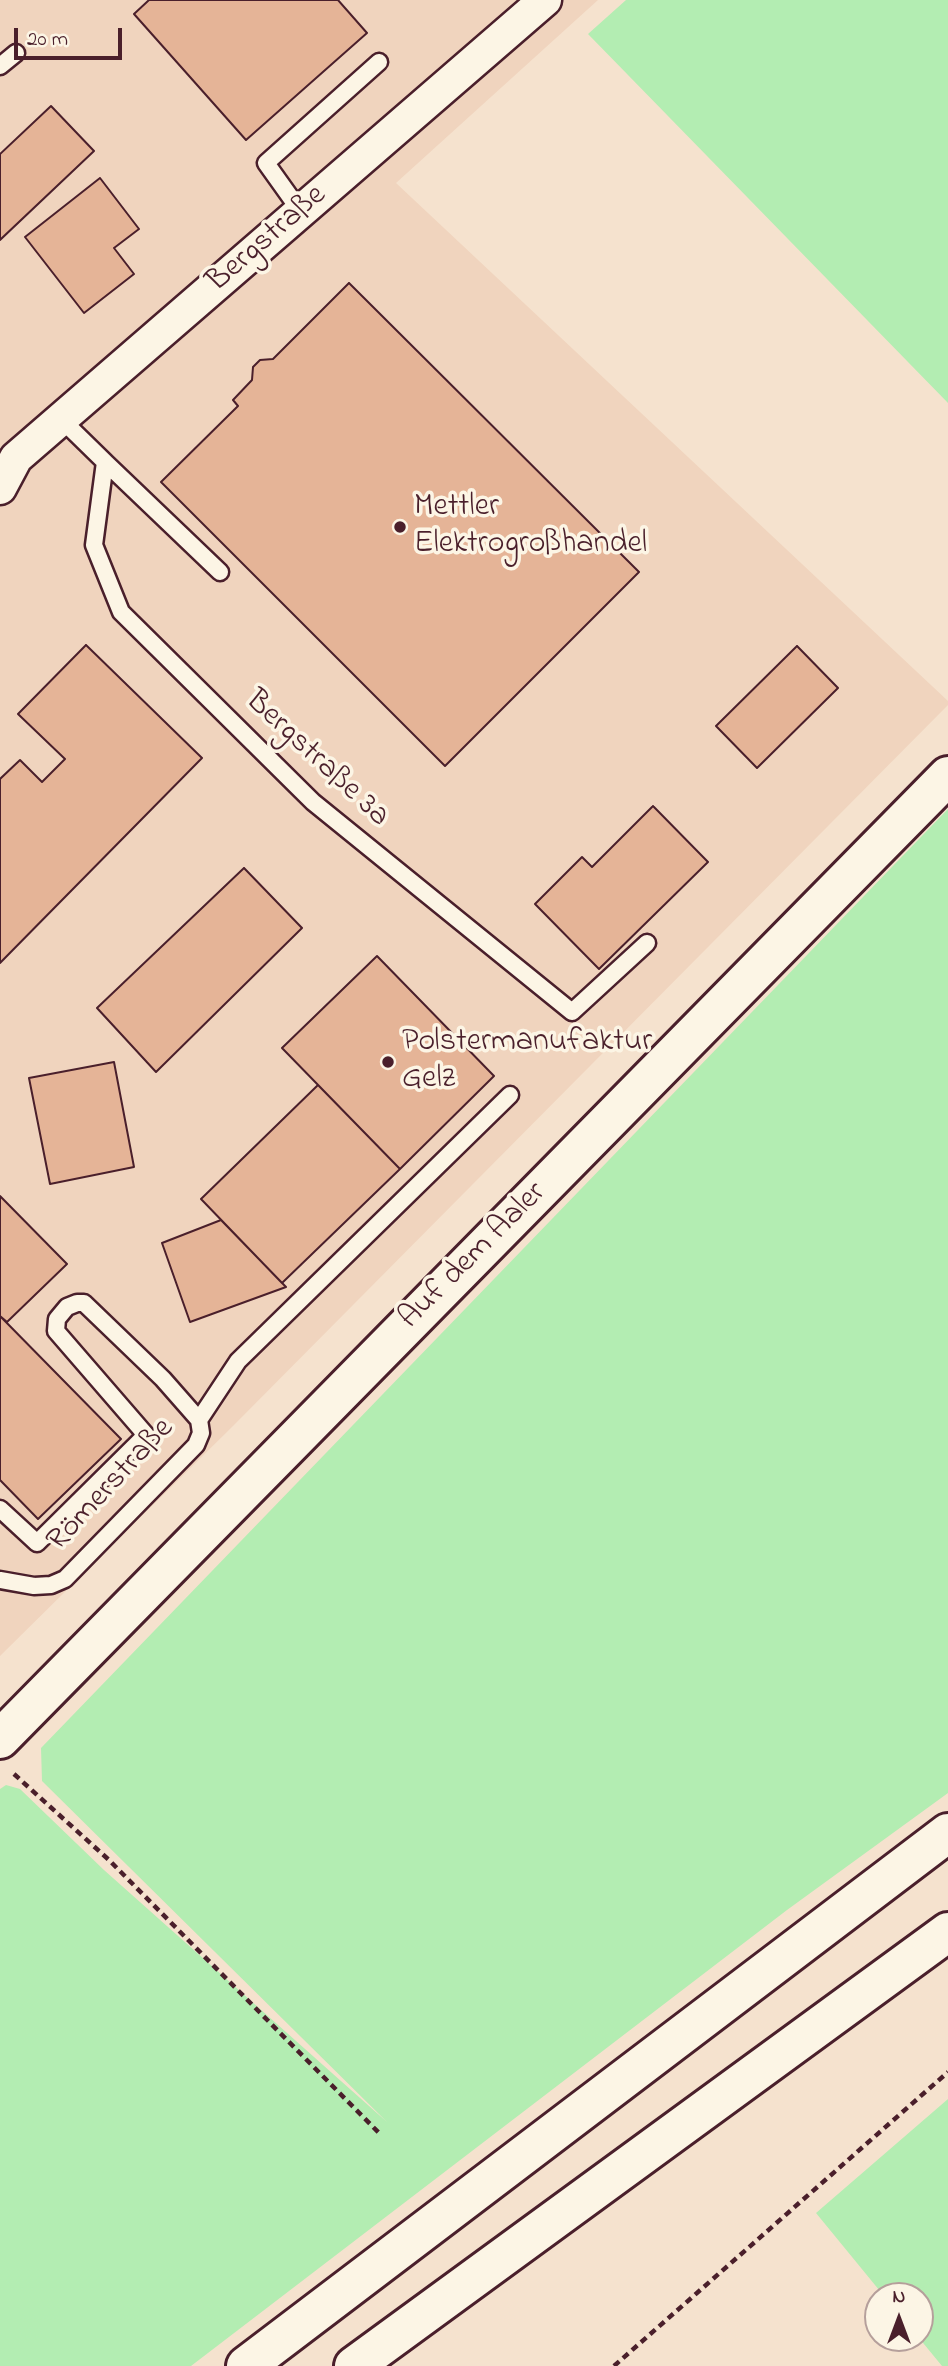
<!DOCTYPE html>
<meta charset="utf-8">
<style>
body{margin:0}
#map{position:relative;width:948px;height:2366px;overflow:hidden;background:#f5e2ce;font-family:"Indie Flower",sans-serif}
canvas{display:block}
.north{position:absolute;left:864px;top:2282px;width:70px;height:70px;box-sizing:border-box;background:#fcf5e5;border:2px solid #b59f9b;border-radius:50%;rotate:0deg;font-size:19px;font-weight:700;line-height:28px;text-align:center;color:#4a1f2b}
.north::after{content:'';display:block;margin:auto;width:24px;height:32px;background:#4a1f2b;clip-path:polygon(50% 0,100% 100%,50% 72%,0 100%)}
.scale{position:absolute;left:14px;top:28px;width:108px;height:32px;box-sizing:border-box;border:4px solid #4a1f2b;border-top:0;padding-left:9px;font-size:21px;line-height:24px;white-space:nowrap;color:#4a1f2b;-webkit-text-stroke:5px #fcf5e5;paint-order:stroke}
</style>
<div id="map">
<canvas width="948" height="2366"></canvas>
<div class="north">N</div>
<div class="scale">20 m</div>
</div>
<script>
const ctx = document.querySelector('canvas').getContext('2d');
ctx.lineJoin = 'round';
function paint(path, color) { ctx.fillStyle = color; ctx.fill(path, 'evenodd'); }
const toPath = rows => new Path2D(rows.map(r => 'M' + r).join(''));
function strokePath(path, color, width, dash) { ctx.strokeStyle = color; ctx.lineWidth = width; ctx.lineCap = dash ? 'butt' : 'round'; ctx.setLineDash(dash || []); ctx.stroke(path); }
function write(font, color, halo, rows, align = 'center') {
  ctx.font = font + ' "Indie Flower",sans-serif'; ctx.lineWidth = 7; ctx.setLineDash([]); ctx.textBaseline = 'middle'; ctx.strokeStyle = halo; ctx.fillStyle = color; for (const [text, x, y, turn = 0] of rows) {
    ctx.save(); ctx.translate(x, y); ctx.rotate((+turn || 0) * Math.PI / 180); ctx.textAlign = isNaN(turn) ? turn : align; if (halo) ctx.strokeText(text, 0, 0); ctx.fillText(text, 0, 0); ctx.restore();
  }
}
paint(toPath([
 [0,0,598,0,396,183,948,701,948,705,233,1426,0,1656]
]), '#f0d4be');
paint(toPath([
 [626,0,948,0,948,403,588,34],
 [948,809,948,1793,787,1910,191,2366,0,2366,0,1789,6,1785,20,1789,104,1870,387,2122,42,1781,41,1748],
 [948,2099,948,2366,942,2366,919,2338,920,2296,884,2296,816,2213]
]), '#b3edb2');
const building = toPath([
 [149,0,338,0,367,33,246,140,134,14,149,0],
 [51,106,94,151,0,240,0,154,51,106],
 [100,178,139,229,114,248,134,274,84,313,25,237,100,178],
 [349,283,639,572,445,766,161,482,238,406,233,400,252,380,253,367,260,360,273,359,349,283],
 [86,645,202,758,0,963,0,779,20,760,42,782,65,759,18,714,86,645],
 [797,646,838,688,757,768,716,726,797,646],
 [653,806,708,862,599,969,535,904,582,857,592,867,653,806],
 [244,868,302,928,156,1072,97,1008,244,868],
 [377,956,494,1076,400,1169,282,1048,377,956],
 [114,1062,134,1167,50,1184,29,1078,114,1062],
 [318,1085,400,1169,282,1283,201,1199,318,1085],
 [0,1196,67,1264,7,1322,0,1316,0,1196],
 [221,1220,286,1287,190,1322,162,1243,221,1220],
 [0,1316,121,1439,38,1519,0,1480,0,1316]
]);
paint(building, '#e5b497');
strokePath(building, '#4a1f2b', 2);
const lane = toPath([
 [0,66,16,53],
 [301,212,266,163,379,62],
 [61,419,105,462,94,545,121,612,313,802,572,1012,647,943],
 [105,462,220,572],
 [199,1420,238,1361,510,1095],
 [0,1509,37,1543,146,1435,56,1331,57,1319,67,1307,77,1303,84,1303,163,1379,199,1420,201,1433,196,1445,65,1579,51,1585,34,1586,0,1580]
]);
const street = toPath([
 [0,488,16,458,545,0]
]);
const secondary = toPath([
 [0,1739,948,776]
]);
const highway = toPath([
 [246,2366,948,1833],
 [354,2366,948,1932]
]);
strokePath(lane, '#4a1f2b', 21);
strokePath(street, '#4a1f2b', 37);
strokePath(secondary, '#4a1f2b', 44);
strokePath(highway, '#4a1f2b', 44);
strokePath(toPath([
 [14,1774,109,1860,381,2135],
 [614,2366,948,2072]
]), '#4a1f2b', 4.5, [7, 5]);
strokePath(lane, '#fcf5e5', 16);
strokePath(street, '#fcf5e5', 32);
strokePath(secondary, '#fcf5e5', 38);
strokePath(highway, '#fcf5e5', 38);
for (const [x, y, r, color] of [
 [400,527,7,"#4a1f2b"],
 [388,1062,7,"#4a1f2b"]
]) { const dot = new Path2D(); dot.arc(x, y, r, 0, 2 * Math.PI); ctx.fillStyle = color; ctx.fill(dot); strokePath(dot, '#fcf5e5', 2.5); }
write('32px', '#4a1f2b', '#fcf5e5', [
 ["Bergstraße",268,240,-41],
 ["Bergstraße 3a",316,760,43],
 ["Auf dem Aaler",474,1257,-45],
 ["Römerstraße",112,1486,-47]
]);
write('32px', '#4a1f2b', '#fcf5e5', [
 ["Mettler",414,509],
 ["Elektrogroßhandel",414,546],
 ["Polstermanufaktur",402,1044],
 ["Gelz",402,1081]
], 'left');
</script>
